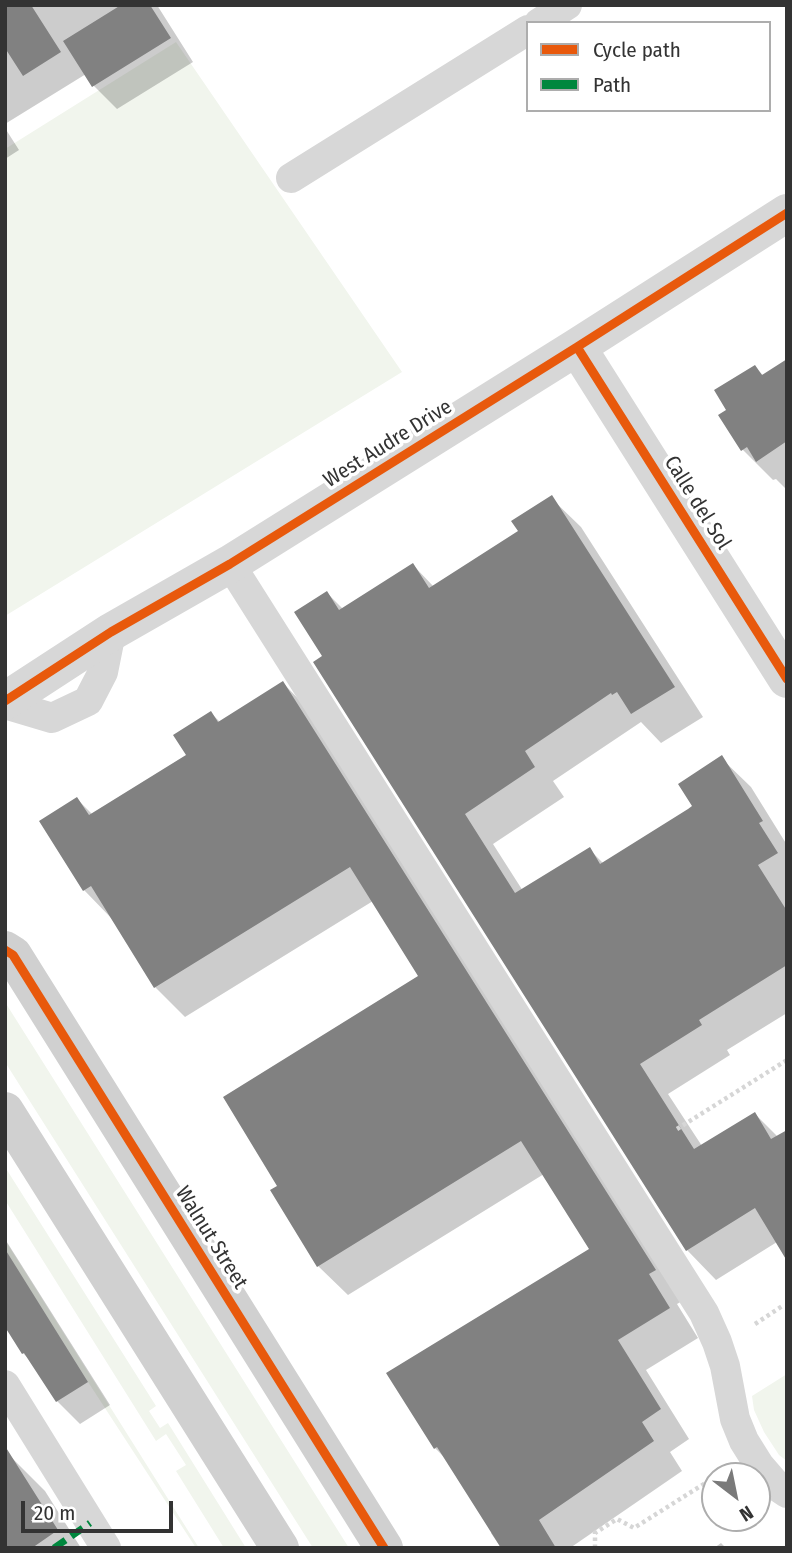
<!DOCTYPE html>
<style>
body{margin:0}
#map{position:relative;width:792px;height:1553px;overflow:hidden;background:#fff;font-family:"Fira Sans Condensed",sans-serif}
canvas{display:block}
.frame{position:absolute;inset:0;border:7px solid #333;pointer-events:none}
.legend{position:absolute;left:526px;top:21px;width:245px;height:91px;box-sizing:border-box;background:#fff;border:2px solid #adadad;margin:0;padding:9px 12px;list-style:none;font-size:21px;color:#333}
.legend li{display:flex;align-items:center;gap:14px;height:35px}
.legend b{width:35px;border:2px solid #adadad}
.north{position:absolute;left:701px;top:1462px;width:70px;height:70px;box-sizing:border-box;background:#fff;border:2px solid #adadad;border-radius:50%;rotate:148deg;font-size:19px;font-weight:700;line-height:28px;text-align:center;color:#333}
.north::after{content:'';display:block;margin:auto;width:24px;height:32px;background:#7a7a7a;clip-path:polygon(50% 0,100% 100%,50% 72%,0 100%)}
.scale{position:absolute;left:21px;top:1501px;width:152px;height:32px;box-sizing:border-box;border:4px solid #333;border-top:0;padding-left:9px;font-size:21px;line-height:24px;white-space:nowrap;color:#333;-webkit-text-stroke:5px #fff;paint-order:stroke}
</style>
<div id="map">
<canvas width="792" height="1553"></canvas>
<div class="frame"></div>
<ul class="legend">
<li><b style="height:9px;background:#e8590c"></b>Cycle path</li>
<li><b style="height:9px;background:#00873e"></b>Path</li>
</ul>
<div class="north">N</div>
<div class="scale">20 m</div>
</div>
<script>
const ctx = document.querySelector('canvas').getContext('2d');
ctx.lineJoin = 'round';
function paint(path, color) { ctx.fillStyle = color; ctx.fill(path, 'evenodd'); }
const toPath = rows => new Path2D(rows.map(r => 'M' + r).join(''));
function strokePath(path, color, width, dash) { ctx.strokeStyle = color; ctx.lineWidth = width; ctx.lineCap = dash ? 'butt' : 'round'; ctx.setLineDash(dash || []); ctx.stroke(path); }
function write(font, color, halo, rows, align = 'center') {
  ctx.font = font + ' "Fira Sans Condensed",sans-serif'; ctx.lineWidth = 7; ctx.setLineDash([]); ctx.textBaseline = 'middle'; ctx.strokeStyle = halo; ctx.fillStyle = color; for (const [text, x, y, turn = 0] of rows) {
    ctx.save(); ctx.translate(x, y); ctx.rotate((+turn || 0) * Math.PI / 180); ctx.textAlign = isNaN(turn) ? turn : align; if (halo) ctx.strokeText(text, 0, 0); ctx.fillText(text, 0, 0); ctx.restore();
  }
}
paint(toPath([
 [176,42,402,372,5,616,5,149],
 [5,1002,349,1548,313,1548,5,1062],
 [5,1167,156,1406,149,1411,160,1428,168,1423,246,1548,224,1548,176,1471,186,1465,166,1434,156,1441,5,1200],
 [5,1240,199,1548,196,1548,88,1382,5,1250],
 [787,1374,787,1461,779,1455,764,1432,754,1410,752,1396]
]), '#f1f5ed');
paint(toPath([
 [5,5,157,5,193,62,117,109,94,86,86,74,5,124],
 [5,128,19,150,5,159],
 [787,361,787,490,776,479,773,480,743,450,720,416,729,411,754,367,764,376],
 [551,498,581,527,703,717,661,743,641,722,553,781,564,797,493,844,523,891,589,849,604,864,694,806,721,758,751,787,787,845,787,1013,727,1050,730,1055,668,1094,702,1146,755,1114,778,1137,777,1242,716,1280,687,1250,325,657,327,593,343,609,413,565,434,587,520,532],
 [283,683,312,713,684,1300,677,1304,698,1338,646,1370,689,1439,670,1452,682,1471,570,1548,501,1548,491,1533,493,1532,448,1461,435,1448,591,1250,544,1174,348,1295,318,1266,280,1186,420,977,373,901,185,1017,155,987,114,921,84,890,77,799,93,815,188,755,211,713,220,722],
 [5,1239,110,1405,80,1424,57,1401,32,1362,23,1353,5,1324],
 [9,1455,45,1491,81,1548,5,1548],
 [721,1543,726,1548,714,1548]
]), '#0003');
paint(toPath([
 [5,5,31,5,61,52,23,76,5,48],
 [121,5,150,5,171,38,92,87,63,41],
 [787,359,787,441,756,462,747,447,741,451,718,415,726,410,714,390,755,365,762,375],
 [552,495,675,687,631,714,617,692,612,695,611,693,525,751,535,767,465,814,515,893,590,847,600,864,688,809,692,806,678,784,722,755,763,821,759,823,778,853,758,865,787,911,787,965,699,1020,702,1025,640,1064,694,1149,755,1112,771,1139,787,1130,787,1261,755,1208,686,1251,313,662,322,656,294,612,327,591,339,610,413,563,429,588,518,531,511,521],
 [283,681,656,1270,649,1274,670,1308,618,1340,661,1409,642,1422,654,1441,539,1520,556,1548,501,1548,437,1447,434,1449,386,1373,589,1249,521,1141,317,1267,270,1190,277,1186,223,1097,418,976,350,867,154,988,91,886,83,891,39,821,77,797,89,815,186,755,173,735,211,711,218,722],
 [5,1249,88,1382,56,1402,24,1353,22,1354,5,1327],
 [5,1446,58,1530,32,1548,5,1548]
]), '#818181');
strokePath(toPath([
 [677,1129,787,1060],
 [755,1324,784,1305],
 [595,1548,595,1533,617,1519,634,1528,715,1477]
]), '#d6d6d6', 4.5, [3.5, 3.5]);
strokePath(toPath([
 [539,23,567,5],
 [291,178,528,30],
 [230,564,704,1313,717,1342,725,1366,735,1419,744,1441,759,1465,778,1487,787,1493],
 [5,704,52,718,88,701,103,672,111,632],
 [5,1385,106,1548]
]), '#d7d7d7', 30);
strokePath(toPath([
 [577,347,787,679],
 [5,701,111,632,230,564,577,347,787,213]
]), '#d7d7d7', 38);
strokePath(toPath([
 [5,950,13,955,384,1548],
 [5,1111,280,1548]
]), '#d0d0d0', 38);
strokePath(toPath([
 [54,1548,90,1523]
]), '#00873e', 7, [14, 7]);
strokePath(toPath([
 [577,347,787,679],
 [5,701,111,632,230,564,577,347,787,213],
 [5,950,13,955,384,1548]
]), '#e8590c', 9);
write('21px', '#333', '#fff', [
 ["West Audre Drive",388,444,-32],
 ["Calle del Sol",697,503,58],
 ["Walnut Street",211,1238,58]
]);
</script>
